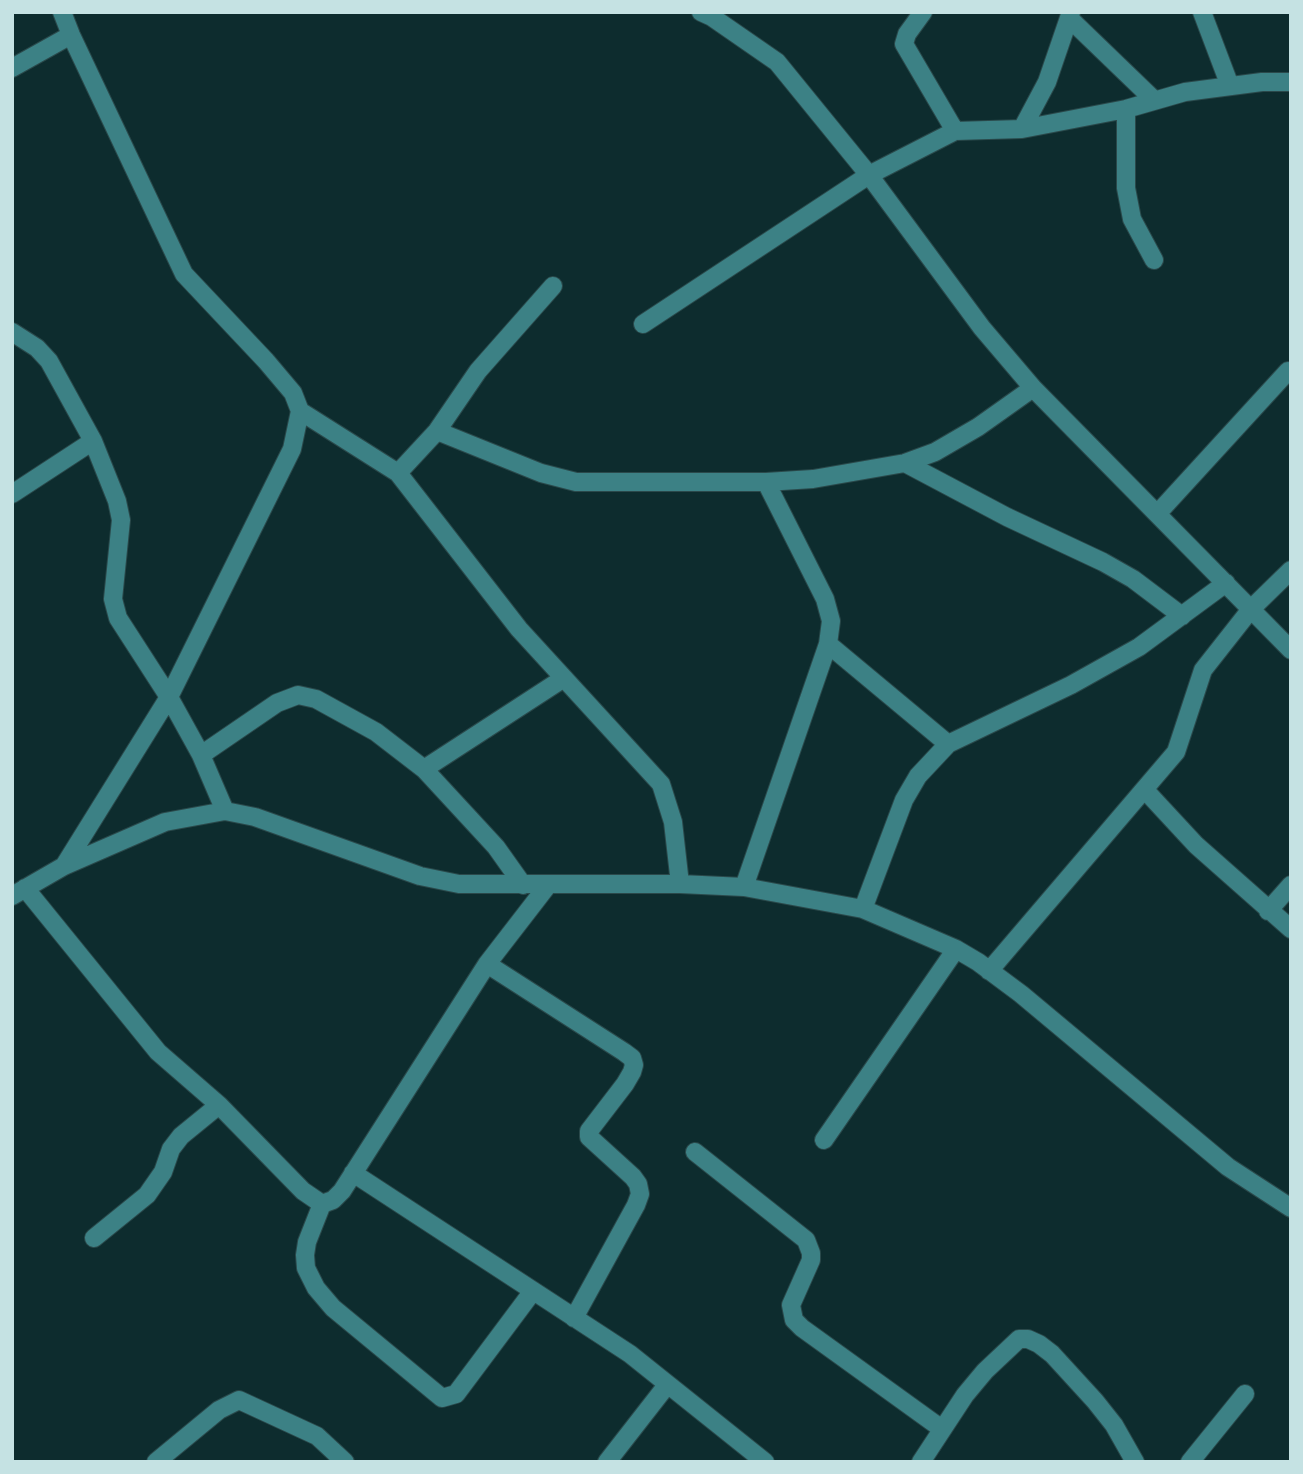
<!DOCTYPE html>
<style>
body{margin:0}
#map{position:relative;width:1303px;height:1474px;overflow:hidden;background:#0d2c2e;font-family:"DM Sans",sans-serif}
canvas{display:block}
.frame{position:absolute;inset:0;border:14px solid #c5e2e3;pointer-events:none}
</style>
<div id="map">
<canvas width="1303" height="1474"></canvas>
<div class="frame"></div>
</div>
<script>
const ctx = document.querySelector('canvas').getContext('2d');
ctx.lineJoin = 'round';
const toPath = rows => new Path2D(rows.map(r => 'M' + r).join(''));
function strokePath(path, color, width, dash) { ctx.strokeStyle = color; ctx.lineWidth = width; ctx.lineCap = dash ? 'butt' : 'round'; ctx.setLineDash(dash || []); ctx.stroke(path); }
const minor = toPath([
 [62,12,71,35,184,274,266,361,293,393,300,411,292,449,169,697,64,866],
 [701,12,712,17,777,62,869,175,982,328,1033,388,1291,650],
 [923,12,907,34,904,44,955,131],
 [1202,12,1230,86],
 [1070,19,1154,100],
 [12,68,71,35],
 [1126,109,1126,188,1132,219,1154,260],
 [1022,129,1047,82,1071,12],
 [643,324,869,175,955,131,1022,129,1126,109,1185,92,1262,82,1291,82],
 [12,332,37,348,49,361,93,441,117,501,121,520,113,599,118,618,169,697,201,755,225,811],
 [300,411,398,473,519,629,661,784,673,822,680,884],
 [437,431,541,473,576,482,766,482,813,479,905,463,935,452,978,427,1033,388],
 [905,463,1007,517,1103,562,1133,579,1182,616],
 [398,473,437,431,478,371,553,286],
 [12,494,93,441],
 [1158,513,1288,371],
 [828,644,948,744],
 [201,755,277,703,298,695,316,699,376,732,424,769,496,847,523,885],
 [424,769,564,678],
 [1145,790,1196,845,1291,929],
 [744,887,828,644,831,621,825,599,766,482],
 [25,888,158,1052,219,1105,303,1191,322,1204,333,1200,342,1191,487,964,548,885],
 [12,896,64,866,165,822,225,811,255,817,420,876,459,884,680,884,744,887,863,909,956,949,978,962,1021,994,1228,1167,1291,1208],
 [863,909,904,800,918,776,948,744,1071,685,1139,647,1226,583],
 [1268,911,1291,885],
 [487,964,624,1052,632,1058,634,1065,632,1072,625,1084,589,1131,589,1137,633,1177,638,1184,640,1194,636,1205,574,1318],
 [989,971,1176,752,1203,670,1251,609,1291,570],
 [824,1140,956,949],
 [695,1152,806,1240,811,1253,811,1260,791,1305,794,1320,802,1328,942,1429],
 [353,1173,630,1354,765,1462],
 [322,1204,307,1242,305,1255,306,1268,316,1288,333,1308,442,1398,456,1394,533,1291],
 [94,1238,147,1195,163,1172,171,1149,181,1136,219,1105],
 [156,1462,219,1410,239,1400,317,1436,345,1462],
 [607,1462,667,1385],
 [921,1462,965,1395,985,1371,1019,1339,1028,1339,1039,1344,1052,1354,1095,1401,1114,1425,1135,1462],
 [1190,1462,1245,1394]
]);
strokePath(minor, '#2a494b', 20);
strokePath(minor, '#3c8185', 18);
</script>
